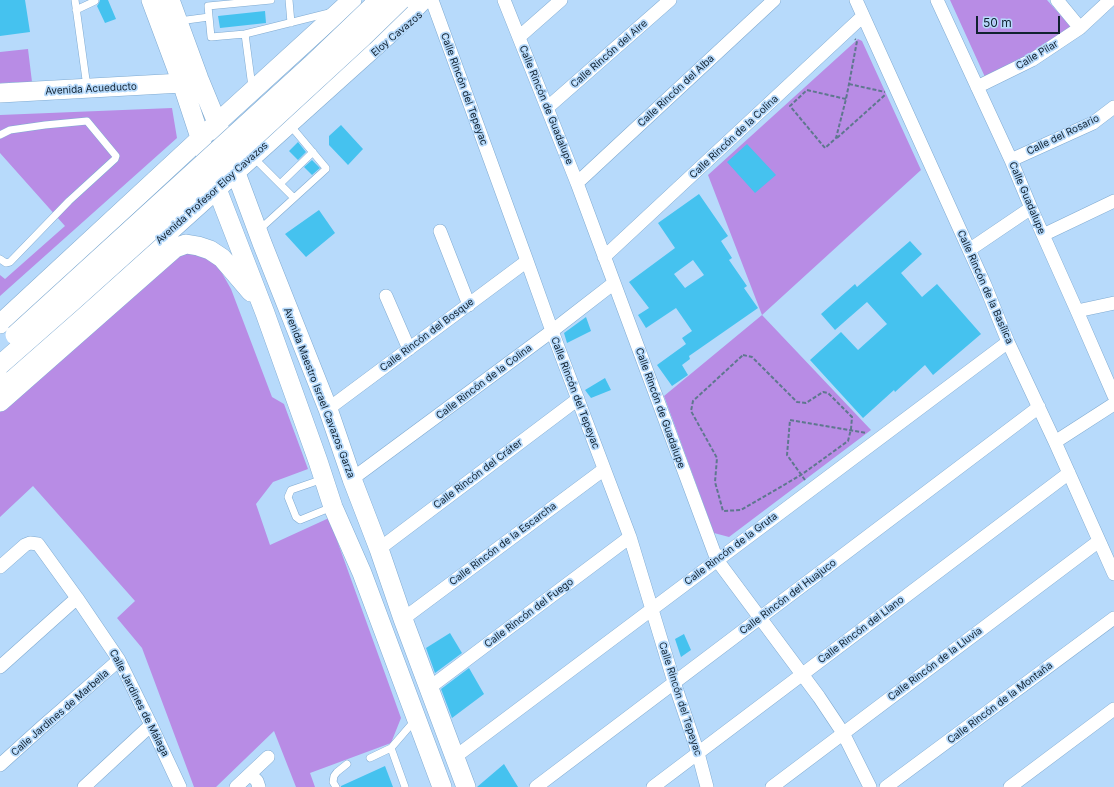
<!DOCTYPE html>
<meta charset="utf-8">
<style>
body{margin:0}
#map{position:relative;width:1114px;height:787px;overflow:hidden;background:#b7dafb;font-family:Inter,sans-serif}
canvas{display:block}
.scale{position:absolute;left:976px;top:16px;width:84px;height:18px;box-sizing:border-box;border:2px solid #102130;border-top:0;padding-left:5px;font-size:12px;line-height:14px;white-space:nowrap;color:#102130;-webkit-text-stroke:3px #b7dafb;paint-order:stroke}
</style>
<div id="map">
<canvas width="1114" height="787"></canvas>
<div class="scale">50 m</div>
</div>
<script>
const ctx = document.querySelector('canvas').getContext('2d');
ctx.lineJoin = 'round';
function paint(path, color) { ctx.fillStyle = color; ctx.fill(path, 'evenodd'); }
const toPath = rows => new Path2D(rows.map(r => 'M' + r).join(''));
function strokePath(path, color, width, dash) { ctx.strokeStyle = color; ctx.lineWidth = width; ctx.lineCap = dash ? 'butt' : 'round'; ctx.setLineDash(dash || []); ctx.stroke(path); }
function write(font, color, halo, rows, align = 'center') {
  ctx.font = font + ' Inter,sans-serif'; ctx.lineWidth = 3.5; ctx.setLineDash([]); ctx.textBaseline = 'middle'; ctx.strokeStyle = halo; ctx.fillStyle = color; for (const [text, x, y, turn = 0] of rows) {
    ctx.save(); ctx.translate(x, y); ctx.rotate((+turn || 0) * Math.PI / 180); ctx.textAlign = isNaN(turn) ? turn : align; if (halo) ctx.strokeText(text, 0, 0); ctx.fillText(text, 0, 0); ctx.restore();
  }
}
paint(toPath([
 [950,0,1047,0,1071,27,1049,44,985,77],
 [858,39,862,41,921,170,762,315,871,430,729,537,714,533,664,396,762,315,708,175],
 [28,49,32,82,0,83,0,52],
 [172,108,177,138,0,296,0,275,5,279,65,226,0,153,0,115],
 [187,252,204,255,218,266,231,289,272,397,284,404,308,469,273,482,256,504,270,545,329,518,401,718,391,743,310,773,315,787,296,787,274,731,216,787,194,787,142,648,117,618,135,601,33,486,0,517,0,412,177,254]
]), '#b88ce5');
paint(toPath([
 [0,0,25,0,30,32,0,36],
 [100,0,108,0,116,19,105,23,97,6,99,3],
 [265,11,266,23,220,28,218,16],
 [341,125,363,149,348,165,329,145,329,136],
 [298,142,306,152,298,160,289,151],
 [747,144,776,175,755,193,727,162],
 [312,160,320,168,312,175,304,167],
 [699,194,728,236,721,241,732,258,729,260,747,286,744,288,758,308,689,356,690,359,682,365,688,375,672,386,657,365,686,344,682,338,692,331,676,308,646,328,638,315,649,308,629,282,675,248,658,223],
 [693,260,704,275,685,288,674,274],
 [319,210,335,233,306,257,285,234],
 [910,241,922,254,901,273,922,297,937,284,981,334,933,375,925,365,895,392,894,390,863,418,810,360,841,332,858,350,887,324,867,302,835,330,821,314,855,284,857,287],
 [586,317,591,331,567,343,564,333],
 [605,378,611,390,591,398,585,390],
 [450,633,462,653,435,673,426,648],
 [684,634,691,650,681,657,675,639],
 [469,668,484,694,452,718,441,689],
 [504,764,518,787,477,787],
 [385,766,393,787,341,787,341,786]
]), '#45c2ef');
const lane = toPath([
 [75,0,87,87],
 [289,0,291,23],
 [76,10,95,1],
 [179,21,209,17],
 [245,34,211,37,208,6,271,0],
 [252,87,245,34,329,13],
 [0,135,10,130,45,125,87,121,116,156,115,159,69,201,10,262,6,263,0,259],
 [253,157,280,184,313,152],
 [280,184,294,198],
 [259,230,326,169,326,168,290,125],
 [323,479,291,490,288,497,296,517,300,520,332,507],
 [391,748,405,787],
 [370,758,391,748,416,719],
 [336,787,333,782,334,776,337,772,347,764]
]);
const street = toPath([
 [504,0,577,183,717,560,819,697,843,733,870,787],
 [856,0,985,285,1008,342,1055,442,1114,574],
 [937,0,1011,160,1031,208,1077,311,1114,396],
 [1057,0,1080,28],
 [433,3,527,261,552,331,630,537,674,682,698,753,707,787],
 [519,37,561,0],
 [977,87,1032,60,1080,28,1110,0],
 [547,108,670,0],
 [1011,160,1093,123,1114,107],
 [577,183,774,0],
 [440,231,469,305],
 [1043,235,1114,201],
 [969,250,1031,208],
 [604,257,863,16],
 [386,296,409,349],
 [1077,311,1114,303],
 [328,409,527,261],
 [1055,442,1114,404],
 [352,479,552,331,614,283],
 [379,549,578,399],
 [0,567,25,545,30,543,38,544,77,598,119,660,151,725,180,787],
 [403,619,603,470],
 [0,667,77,598],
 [429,688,630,537],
 [455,757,1008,342],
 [0,765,42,727,119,660],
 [250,774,257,781,259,787],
 [84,787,151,725],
 [236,787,268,757],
 [536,787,1039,407],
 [653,787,1069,473],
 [772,787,1099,541],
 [886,787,1114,618],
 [1010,787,1114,709]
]);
const secondary = toPath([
 [151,0,182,83,217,189,265,313,318,461,333,507,362,573,442,787],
 [170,0,199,79,220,130,262,243,328,409,352,479,379,549,403,619,466,787],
 [0,93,182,83],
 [0,324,217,123,352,0],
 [0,384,349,70,398,26,423,0],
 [0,402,175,248,186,244,198,246,210,250,222,258,251,292]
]);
strokePath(lane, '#7faad1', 8);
strokePath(street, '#7faad1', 14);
strokePath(secondary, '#7faad1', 20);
strokePath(toPath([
 [849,84,885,92],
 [846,99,807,90,790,106,825,148,836,138,846,99,849,84,857,41,855,39],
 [837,138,886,94],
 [743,355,752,357,797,402,806,403,823,392,828,393,852,417,851,429,848,441,801,475,741,510,723,511,715,482,717,458,691,411,693,401,743,355],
 [805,480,787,455,790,420,867,433]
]), '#5e778e', 2, [4, 2]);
strokePath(lane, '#fff', 7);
strokePath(street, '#fff', 13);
strokePath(secondary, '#fff', 19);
const secondaryBridge = toPath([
 [15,335,311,65,379,0],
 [0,365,74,300,212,176,363,37,401,0]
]);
strokePath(secondaryBridge, '#7faad1', 20, []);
strokePath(secondaryBridge, '#fff', 19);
write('10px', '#102130', '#b7dafb', [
 ["Eloy Cavazos",397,34,-40],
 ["Calle Rincón del Aire",609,54,-41],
 ["Calle Pilar",1037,55,-31],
 ["Avenida Acueducto",91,89,-3],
 ["Calle Rincón del Tepeyac",464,89,70],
 ["Calle Rincón del Alba",676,91,-43],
 ["Calle Rincón de Guadalupe",546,105,68],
 ["Calle del Rosario",1063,135,-26],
 ["Calle Rincón de la Colina",734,137,-43],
 ["Avenida Profesor Eloy Cavazos",212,193,-42],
 ["Calle Guadalupe",1027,198,67],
 ["Calle Rincón de la Basílica",985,287,66],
 ["Calle Rincón del Bosque",427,335,-37],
 ["Calle Rincón de la Colina",484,382,-37],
 ["Avenida Maestro Israel Cavazos Garza",319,393,69],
 ["Calle Rincón del Tepeyac",575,393,69],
 ["Calle Rincón de Guadalupe",660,408,70],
 ["Calle Rincón del Cráter",478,474,-37],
 ["Calle Rincón de la Escarcha",503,544,-37],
 ["Calle Rincón de la Gruta",731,549,-37],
 ["Calle Rincón del Huajuco",788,597,-37],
 ["Calle Rincón del Fuego",529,613,-37],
 ["Calle Rincón del Llano",861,630,-37],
 ["Calle Rincón de la Lluvia",935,664,-37],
 ["Calle Rincón del Tepeyac",680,699,72],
 ["Calle Jardines de Málaga",139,703,63],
 ["Calle Rincón de la Montaña",1000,703,-37],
 ["Calle Jardines de Marbella",60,713,-41]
]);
</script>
